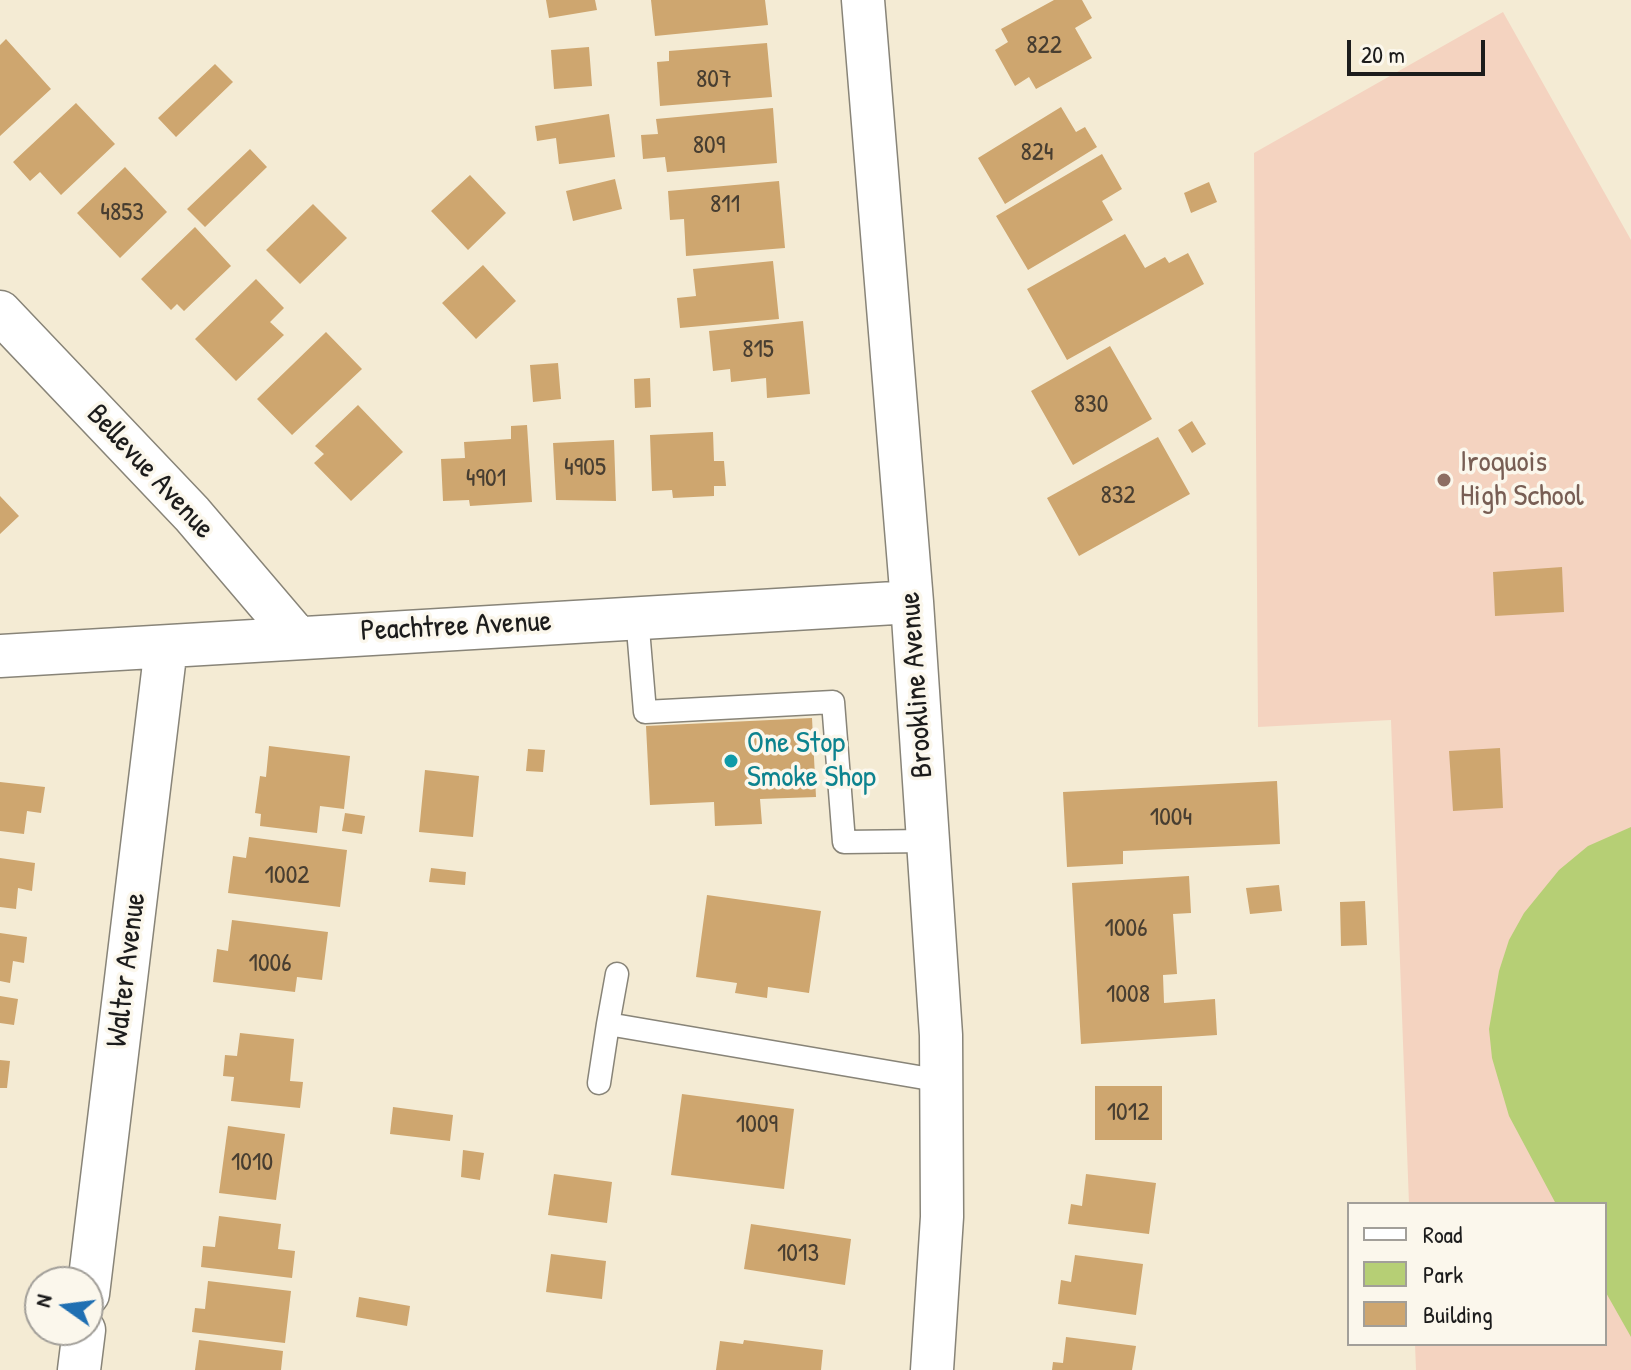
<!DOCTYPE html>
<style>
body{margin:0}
#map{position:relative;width:1631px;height:1370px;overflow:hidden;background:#f4ebd4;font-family:"Patrick Hand",sans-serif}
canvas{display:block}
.legend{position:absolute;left:1347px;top:1202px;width:260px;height:144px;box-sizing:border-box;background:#fbf7ec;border:2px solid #a29f99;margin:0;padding:10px 14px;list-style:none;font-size:24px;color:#1c1c1c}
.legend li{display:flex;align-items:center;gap:16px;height:40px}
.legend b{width:40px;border:2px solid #a29f99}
.north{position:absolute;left:24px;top:1266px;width:80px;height:80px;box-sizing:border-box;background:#fbf7ec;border:2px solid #a29f99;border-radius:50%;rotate:284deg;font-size:22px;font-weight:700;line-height:32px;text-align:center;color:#1c1c1c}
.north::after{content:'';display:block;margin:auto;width:28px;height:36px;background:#1f6fb2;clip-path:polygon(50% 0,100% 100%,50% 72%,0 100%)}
.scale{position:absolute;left:1347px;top:40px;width:138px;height:36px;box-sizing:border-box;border:4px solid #1c1c1c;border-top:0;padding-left:10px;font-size:24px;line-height:28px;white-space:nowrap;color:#1c1c1c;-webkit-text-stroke:6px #fbf7ec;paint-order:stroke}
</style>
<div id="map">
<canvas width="1631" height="1370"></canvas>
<ul class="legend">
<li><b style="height:10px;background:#fff"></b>Road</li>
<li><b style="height:22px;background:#b6cf75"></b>Park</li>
<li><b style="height:22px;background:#cea66f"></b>Building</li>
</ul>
<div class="north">N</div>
<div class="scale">20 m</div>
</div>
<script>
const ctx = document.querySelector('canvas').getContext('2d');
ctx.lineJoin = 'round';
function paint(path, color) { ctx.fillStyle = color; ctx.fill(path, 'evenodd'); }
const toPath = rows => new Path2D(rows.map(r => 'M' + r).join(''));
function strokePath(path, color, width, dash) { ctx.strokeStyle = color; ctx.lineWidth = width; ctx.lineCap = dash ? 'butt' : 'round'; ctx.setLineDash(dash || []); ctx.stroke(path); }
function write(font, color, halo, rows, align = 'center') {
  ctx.font = font + ' "Patrick Hand",sans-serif'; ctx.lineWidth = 7; ctx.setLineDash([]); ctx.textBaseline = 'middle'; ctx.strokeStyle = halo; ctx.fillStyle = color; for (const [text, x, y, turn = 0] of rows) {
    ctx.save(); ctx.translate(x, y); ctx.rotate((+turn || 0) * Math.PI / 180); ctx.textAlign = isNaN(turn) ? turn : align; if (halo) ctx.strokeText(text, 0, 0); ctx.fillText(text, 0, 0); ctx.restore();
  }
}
paint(toPath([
 [1503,12,1631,240,1631,1370,1416,1370,1415,1344,1605,1344,1605,1204,1409,1204,1391,720,1258,727,1254,153]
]), '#f4d3c0');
paint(toPath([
 [1631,827,1631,1337,1605,1291,1605,1204,1556,1204,1509,1116,1492,1058,1489,1029,1499,971,1509,940,1524,913,1559,870,1588,846]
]), '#b6cf75');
paint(toPath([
 [546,0,595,0,597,10,549,18],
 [651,0,765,0,768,25,655,36],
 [1054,0,1082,0,1092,18,1075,28,1092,58,1036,89,1029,77,1015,86,995,50,1008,42,1001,29],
 [6,39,51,89,0,136,0,45],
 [767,43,772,97,660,106,657,62,669,61,669,51],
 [589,47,592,86,554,89,551,50],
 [215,64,233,82,176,137,158,118],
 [76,103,115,144,61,195,40,172,30,181,13,162],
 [1061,107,1076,132,1085,127,1097,147,1005,204,978,158],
 [773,108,777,163,667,172,665,157,643,159,641,135,658,134,656,119],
 [609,114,615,157,559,164,556,138,537,141,535,126],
 [250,149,267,167,205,227,187,209],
 [1102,154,1122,189,1102,201,1113,220,1028,270,996,216],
 [125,167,167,212,120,258,77,213],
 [470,175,506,213,468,250,431,211],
 [615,179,622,209,573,221,566,191],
 [779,181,785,248,686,256,684,219,670,220,668,191],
 [1209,182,1217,202,1191,213,1184,193],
 [313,204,347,238,300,284,266,250],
 [195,227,231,266,184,311,177,304,171,310,141,279],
 [1125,234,1145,268,1165,257,1169,263,1188,253,1204,284,1067,360,1027,289],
 [773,261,779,319,680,328,677,298,696,296,693,269],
 [483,265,516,301,476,339,442,303],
 [256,279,284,308,270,322,284,335,236,381,195,339],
 [803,321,810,394,767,398,766,378,731,382,730,369,713,371,709,331],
 [326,332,362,369,292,435,257,399],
 [1110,346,1152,419,1073,465,1031,391],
 [558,363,561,399,533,402,530,365],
 [650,378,651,407,635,408,634,379],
 [358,405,403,452,351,501,314,463,324,454,315,446],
 [1192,421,1206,444,1192,453,1178,430],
 [527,425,532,502,470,506,469,500,443,501,441,459,465,458,464,442,511,439,511,426],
 [713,432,714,461,724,461,726,486,714,486,714,496,673,498,672,490,652,491,650,435],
 [1158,437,1190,494,1079,556,1047,498],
 [614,440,616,501,556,500,553,443],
 [0,496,19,516,0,534],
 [1562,567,1564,612,1495,616,1493,572],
 [812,718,816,797,760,799,762,824,715,826,714,802,650,805,646,726],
 [269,746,350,756,344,809,320,806,317,833,260,826,261,814,255,813,260,776,266,777],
 [1500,748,1503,808,1453,811,1449,751],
 [528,749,545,750,543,772,526,771],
 [425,770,479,776,473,837,419,832],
 [1277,781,1280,844,1123,851,1123,864,1067,867,1063,792],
 [0,782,45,787,41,813,27,811,24,834,0,831],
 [345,813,365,816,362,834,342,831],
 [249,837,347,850,340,907,228,893,233,856,246,858],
 [0,858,35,863,32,891,18,888,16,909,0,907],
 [431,868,466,872,465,885,429,882],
 [1189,876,1191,913,1173,914,1177,974,1163,975,1164,1003,1215,999,1217,1035,1081,1044,1072,883],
 [1279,885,1282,911,1250,914,1246,888],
 [707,895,821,911,809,993,768,987,767,998,735,993,737,983,696,977],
 [1365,901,1367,945,1341,946,1340,902],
 [232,920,328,932,322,980,297,977,295,992,213,982,217,949,228,951],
 [0,933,27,937,24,963,13,961,10,983,0,981],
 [0,996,18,999,14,1025,0,1023],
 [240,1033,294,1039,290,1081,303,1082,300,1108,231,1101,234,1077,223,1076,225,1055,237,1056],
 [0,1060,10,1061,7,1088,0,1088],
 [1095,1086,1162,1086,1162,1140,1095,1140],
 [682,1094,794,1109,784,1189,671,1175],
 [393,1107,453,1115,450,1141,390,1134],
 [228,1126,285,1134,276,1200,219,1193],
 [463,1150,484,1153,480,1180,461,1177],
 [554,1174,612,1182,607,1223,548,1215],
 [1086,1174,1156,1183,1149,1234,1068,1224,1071,1204,1082,1206],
 [219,1216,281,1224,278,1249,295,1251,292,1278,201,1267,203,1246,215,1247],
 [751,1224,851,1239,845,1285,744,1269],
 [551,1254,606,1261,602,1299,546,1292],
 [1075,1255,1143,1264,1136,1315,1058,1304,1061,1280,1071,1282],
 [208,1281,291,1291,285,1343,192,1332,195,1308,205,1309],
 [359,1297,410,1306,407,1326,356,1317],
 [1066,1337,1136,1346,1132,1370,1052,1370,1053,1362,1063,1363],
 [199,1340,283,1351,281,1370,195,1370],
 [744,1340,823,1350,821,1370,716,1370,720,1341,743,1344]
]), '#cea66f');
const service = toPath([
 [637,617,645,712,833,702,844,842,927,841],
 [608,1024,617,974],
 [599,1083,608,1024,942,1081]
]);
const minor = toPath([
 [863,0,912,602,941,1035,942,1217,932,1370],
 [0,312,192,514,296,636],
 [0,656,912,602],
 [88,1294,166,647],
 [79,1370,84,1330]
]);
strokePath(service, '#888478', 25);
strokePath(minor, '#888478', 45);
strokePath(service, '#fff', 22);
strokePath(minor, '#fff', 42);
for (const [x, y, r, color] of [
 [1444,480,8,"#8d6e63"],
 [731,761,8,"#0f9aa8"]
]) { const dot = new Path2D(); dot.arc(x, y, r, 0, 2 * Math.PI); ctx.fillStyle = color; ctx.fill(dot); strokePath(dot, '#fbf7ec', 3); }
write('26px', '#483e31', null, [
 ["822",1044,46],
 ["807",714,80],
 ["809",709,146],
 ["824",1037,153],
 ["811",725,205],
 ["4853",122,213],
 ["815",758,350],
 ["830",1091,405],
 ["4905",585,468],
 ["4901",486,479],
 ["832",1118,496],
 ["1004",1171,818],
 ["1002",287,876],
 ["1006",1126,929],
 ["1006",270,964],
 ["1008",1128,995],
 ["1012",1128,1113],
 ["1009",757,1125],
 ["1010",252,1163],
 ["1013",798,1254]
]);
write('30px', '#785e54', '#fbf7ec', [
 ["Iroquois",1460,463],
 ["High School",1460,497]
], 'left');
write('30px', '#1c1c1c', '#fbf7ec', [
 ["Bellevue Avenue",150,472,47],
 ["Peachtree Avenue",456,627,-3],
 ["Brookline Avenue",917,685,-94],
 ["Walter Avenue",127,970,-83]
]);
write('30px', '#0d838f', '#fbf7ec', [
 ["One Stop",747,744],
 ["Smoke Shop",747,778]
], 'left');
</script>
